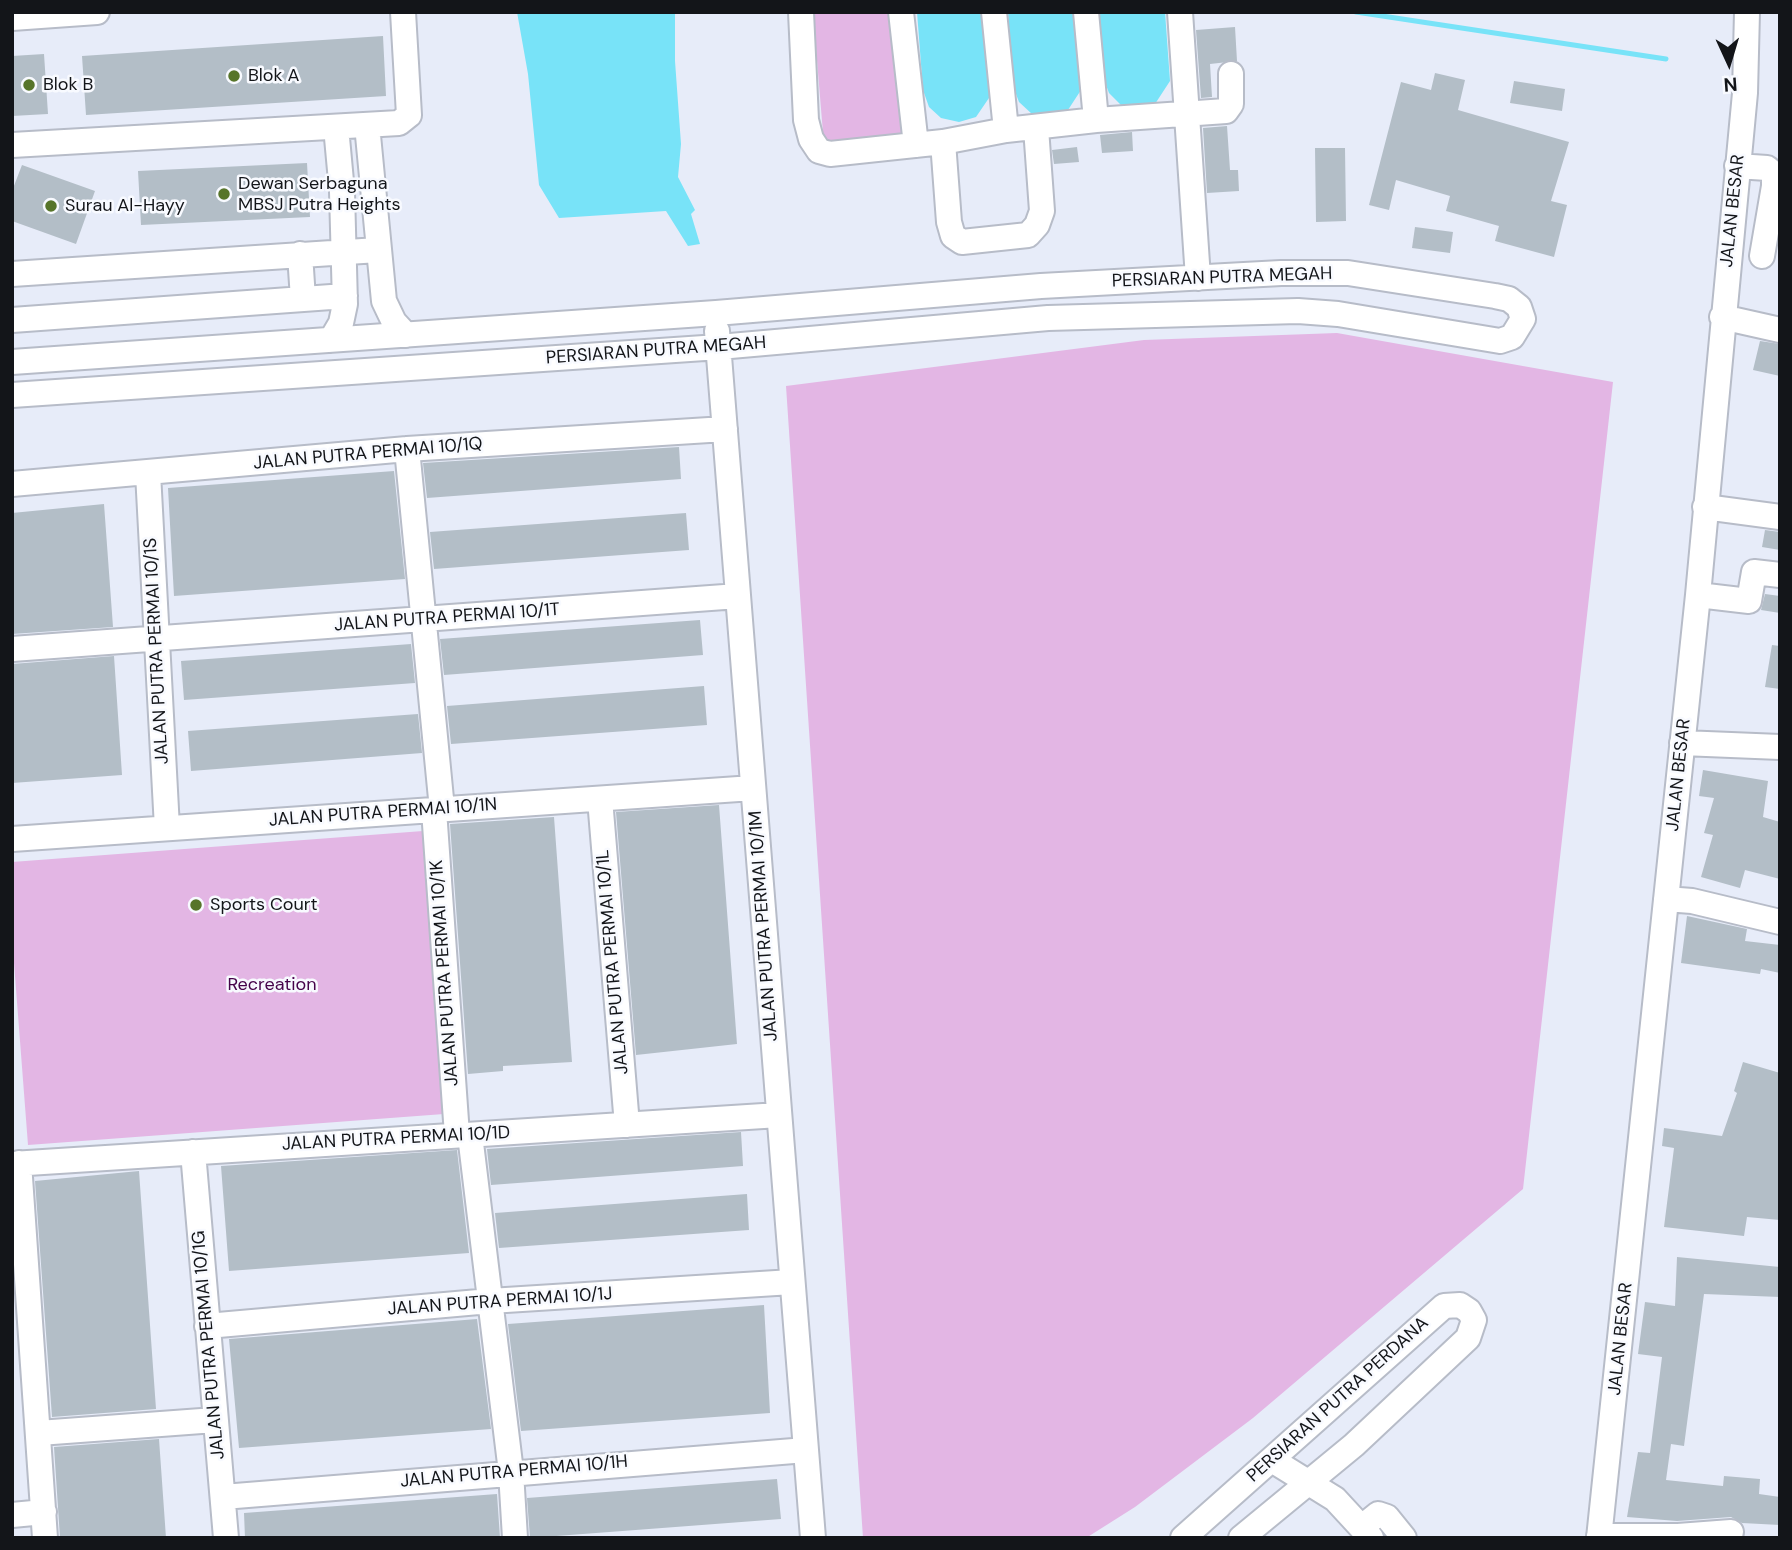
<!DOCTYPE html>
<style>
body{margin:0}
#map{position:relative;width:1792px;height:1550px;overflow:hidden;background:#e7ecf9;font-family:"DM Sans",sans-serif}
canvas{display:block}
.frame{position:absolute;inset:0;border:14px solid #131519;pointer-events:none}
.north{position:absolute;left:1694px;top:28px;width:70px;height:70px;-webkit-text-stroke:5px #f8faff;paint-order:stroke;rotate:176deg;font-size:19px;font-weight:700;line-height:28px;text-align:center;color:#131519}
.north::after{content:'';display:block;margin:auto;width:24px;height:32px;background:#131519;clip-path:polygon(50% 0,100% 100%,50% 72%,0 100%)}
</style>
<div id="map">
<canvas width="1792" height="1550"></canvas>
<div class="frame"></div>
<div class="north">N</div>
</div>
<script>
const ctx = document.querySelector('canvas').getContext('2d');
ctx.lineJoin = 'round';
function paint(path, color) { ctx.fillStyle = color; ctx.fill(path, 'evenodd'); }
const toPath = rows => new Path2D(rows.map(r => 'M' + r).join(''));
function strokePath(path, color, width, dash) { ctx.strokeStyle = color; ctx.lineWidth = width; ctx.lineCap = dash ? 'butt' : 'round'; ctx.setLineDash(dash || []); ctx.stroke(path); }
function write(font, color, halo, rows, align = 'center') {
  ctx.font = font + ' "DM Sans",sans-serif'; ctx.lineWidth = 5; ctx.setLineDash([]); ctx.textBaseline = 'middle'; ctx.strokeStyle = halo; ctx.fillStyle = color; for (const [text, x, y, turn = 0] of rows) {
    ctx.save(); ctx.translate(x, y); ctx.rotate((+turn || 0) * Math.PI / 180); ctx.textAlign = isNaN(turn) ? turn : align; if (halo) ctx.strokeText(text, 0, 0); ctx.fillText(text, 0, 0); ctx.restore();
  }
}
paint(toPath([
 [813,12,894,12,908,139,824,145],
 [1337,333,1613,382,1523,1189,1253,1418,1135,1507,1086,1538,863,1538,786,386,1144,340],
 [423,831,444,1114,28,1145,12,937,12,862]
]), '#e3b6e4');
paint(toPath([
 [517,12,675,12,675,61,681,144,678,177,695,210,691,214,700,244,688,246,666,211,559,218,539,185,528,74],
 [917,12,984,12,991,95,976,117,959,122,941,118,929,107,923,90],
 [1008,12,1075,12,1081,90,1066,113,1050,117,1032,114,1019,102,1013,86],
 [1098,12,1165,12,1170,81,1155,104,1139,108,1121,105,1109,93,1103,77]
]), '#78e3f8');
strokePath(toPath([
 [1356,12,1666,59]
]), '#78e3f8', 5);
paint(toPath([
 [1235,27,1237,61,1210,64,1212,97,1201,98,1196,30],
 [383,36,386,96,86,115,82,56],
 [44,54,48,114,12,116,12,56],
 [1435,73,1465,80,1458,110,1569,142,1551,201,1567,205,1554,257,1495,241,1499,226,1446,211,1450,196,1396,180,1389,210,1369,205,1401,82,1431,90],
 [1514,81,1565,89,1562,111,1510,103],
 [1227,126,1230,170,1238,170,1239,191,1207,193,1203,128],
 [1132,132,1133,151,1102,153,1100,135],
 [1077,147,1079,162,1054,164,1052,150],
 [1315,148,1345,148,1346,221,1316,222],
 [307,163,310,217,141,225,138,171],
 [22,165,95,191,76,244,12,221,12,191],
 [1415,227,1453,232,1450,253,1412,248],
 [1760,341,1780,344,1780,376,1753,370],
 [679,447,681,479,427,498,423,463],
 [394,471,405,579,174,596,168,488],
 [104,504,113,627,12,634,12,513],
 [686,513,689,550,434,569,430,532],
 [1765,530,1780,532,1780,550,1762,547],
 [1765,594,1780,596,1780,613,1761,610],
 [700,620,703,655,444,675,440,639],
 [411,644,415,683,184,700,181,661],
 [1772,645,1780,646,1780,689,1765,687],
 [114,656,122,775,12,783,12,664],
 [704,686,707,725,451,744,447,706],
 [418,714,422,753,191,771,188,731],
 [1703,770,1768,781,1763,817,1780,822,1780,879,1745,870,1740,888,1701,877,1713,835,1704,833,1714,798,1699,796],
 [719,805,737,1044,636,1055,616,812],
 [554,817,572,1062,503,1066,503,1071,468,1074,450,824],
 [1687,916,1747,929,1745,941,1780,945,1780,973,1761,969,1760,974,1681,963],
 [1743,1062,1780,1073,1780,1220,1747,1217,1744,1236,1664,1227,1674,1148,1662,1146,1664,1128,1722,1136,1737,1093,1734,1091],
 [741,1132,743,1166,491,1185,487,1149],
 [457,1150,469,1253,229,1271,221,1166],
 [139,1171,156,1409,52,1417,35,1181],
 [747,1194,749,1230,499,1248,495,1213],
 [1677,1257,1780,1267,1780,1297,1704,1294,1684,1446,1671,1444,1666,1480,1723,1486,1724,1476,1760,1479,1759,1494,1780,1497,1780,1525,1742,1523,1731,1517,1677,1521,1627,1517,1638,1452,1650,1453,1662,1357,1638,1354,1645,1302,1675,1306],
 [764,1305,770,1413,521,1431,508,1324],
 [477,1319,491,1429,239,1448,229,1339],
 [159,1439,166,1538,60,1538,54,1447],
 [777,1479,781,1519,530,1538,527,1498],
 [497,1494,500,1538,245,1538,244,1513]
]), '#b3bec7');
const minor = toPath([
 [801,12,806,120,811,139,819,151,830,154,943,142,1006,130,1096,120,1226,111,1231,104,1231,74],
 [901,12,916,145],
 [994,12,1006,130],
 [1086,12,1096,120],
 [1180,12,1198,278],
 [12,18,97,12],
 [367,125,384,301,394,322,406,335],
 [943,142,949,222,953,236,962,242,1028,235,1037,225,1042,211,1036,128],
 [12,145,399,123,409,115,403,12],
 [1737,166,1767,168,1774,174,1774,186,1762,256],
 [300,254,303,299],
 [12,274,378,250],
 [1722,317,1780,330],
 [12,320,345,296],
 [717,331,813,1538],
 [331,340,341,323,345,304,342,192,336,127],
 [12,362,716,313,1041,286,1281,273,1348,273,1495,296,1509,299,1519,307,1523,319,1512,337,1500,341,1338,314,1298,311,1048,318,719,347,12,395],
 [407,449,442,809],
 [148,473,167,828],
 [12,484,407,449,725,429],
 [1705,507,1780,517],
 [1698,595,1749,601,1754,572,1780,575],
 [12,649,738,596],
 [1682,743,1780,747],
 [600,799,627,1125],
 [434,810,457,1135],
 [12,839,753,788],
 [1666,899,1692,901,1780,922],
 [470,1135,511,1472,515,1538],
 [193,1152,226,1538],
 [19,1163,45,1538],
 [12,1164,779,1115],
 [207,1326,490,1301,792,1282],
 [39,1433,215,1420],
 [1272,1460,1335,1499,1371,1538],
 [223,1497,806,1450],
 [12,1515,44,1512],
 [1362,1527,1378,1514,1387,1517,1404,1538],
 [1599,1536,1678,1536,1731,1532],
 [1183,1538,1444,1306,1460,1305,1469,1311,1474,1320,1468,1338,1354,1445,1241,1538],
 [1599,1538,1698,595,1745,93,1747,12]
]);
strokePath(minor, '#b7bcc8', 28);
strokePath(minor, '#fff', 24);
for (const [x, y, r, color] of [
 [234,76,7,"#57752a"],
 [29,85,7,"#57752a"],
 [224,194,7,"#57752a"],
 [51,206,7,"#57752a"],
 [196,905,7,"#57752a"]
]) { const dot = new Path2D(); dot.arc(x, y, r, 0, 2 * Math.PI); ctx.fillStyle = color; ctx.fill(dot); strokePath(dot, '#f8faff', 2.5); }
write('18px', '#131519', '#f8faff', [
 ["Blok A",248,76],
 ["Blok B",43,85],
 ["Dewan Serbaguna",238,184],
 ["MBSJ Putra Heights",238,205],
 ["Surau Al-Hayy",65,206],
 ["Sports Court",210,905]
], 'left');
write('18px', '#131519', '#f8faff', [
 ["JALAN BESAR",1733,211,-84],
 ["PERSIARAN PUTRA MEGAH",1222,278,-2],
 ["PERSIARAN PUTRA MEGAH",656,351,-4],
 ["JALAN PUTRA PERMAI 10/1Q",368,454,-5],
 ["JALAN PUTRA PERMAI 10/1T",447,618,-4],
 ["JALAN PUTRA PERMAI 10/1S",157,651,-93],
 ["JALAN BESAR",1679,775,-84],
 ["JALAN PUTRA PERMAI 10/1N",383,813,-4],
 ["JALAN PUTRA PERMAI 10/1M",764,926,-94],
 ["JALAN PUTRA PERMAI 10/1L",613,962,-95],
 ["JALAN PUTRA PERMAI 10/1K",445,973,-94],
 ["JALAN PUTRA PERMAI 10/1D",396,1139,-3],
 ["JALAN PUTRA PERMAI 10/1J",500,1302,-4],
 ["JALAN BESAR",1621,1339,-84],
 ["JALAN PUTRA PERMAI 10/1G",209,1345,-95],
 ["PERSIARAN PUTRA PERDANA",1338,1400,-42],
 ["JALAN PUTRA PERMAI 10/1H",514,1472,-5]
]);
write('18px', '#46034a', '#f8faff', [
 ["Recreation",272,985]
]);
</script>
